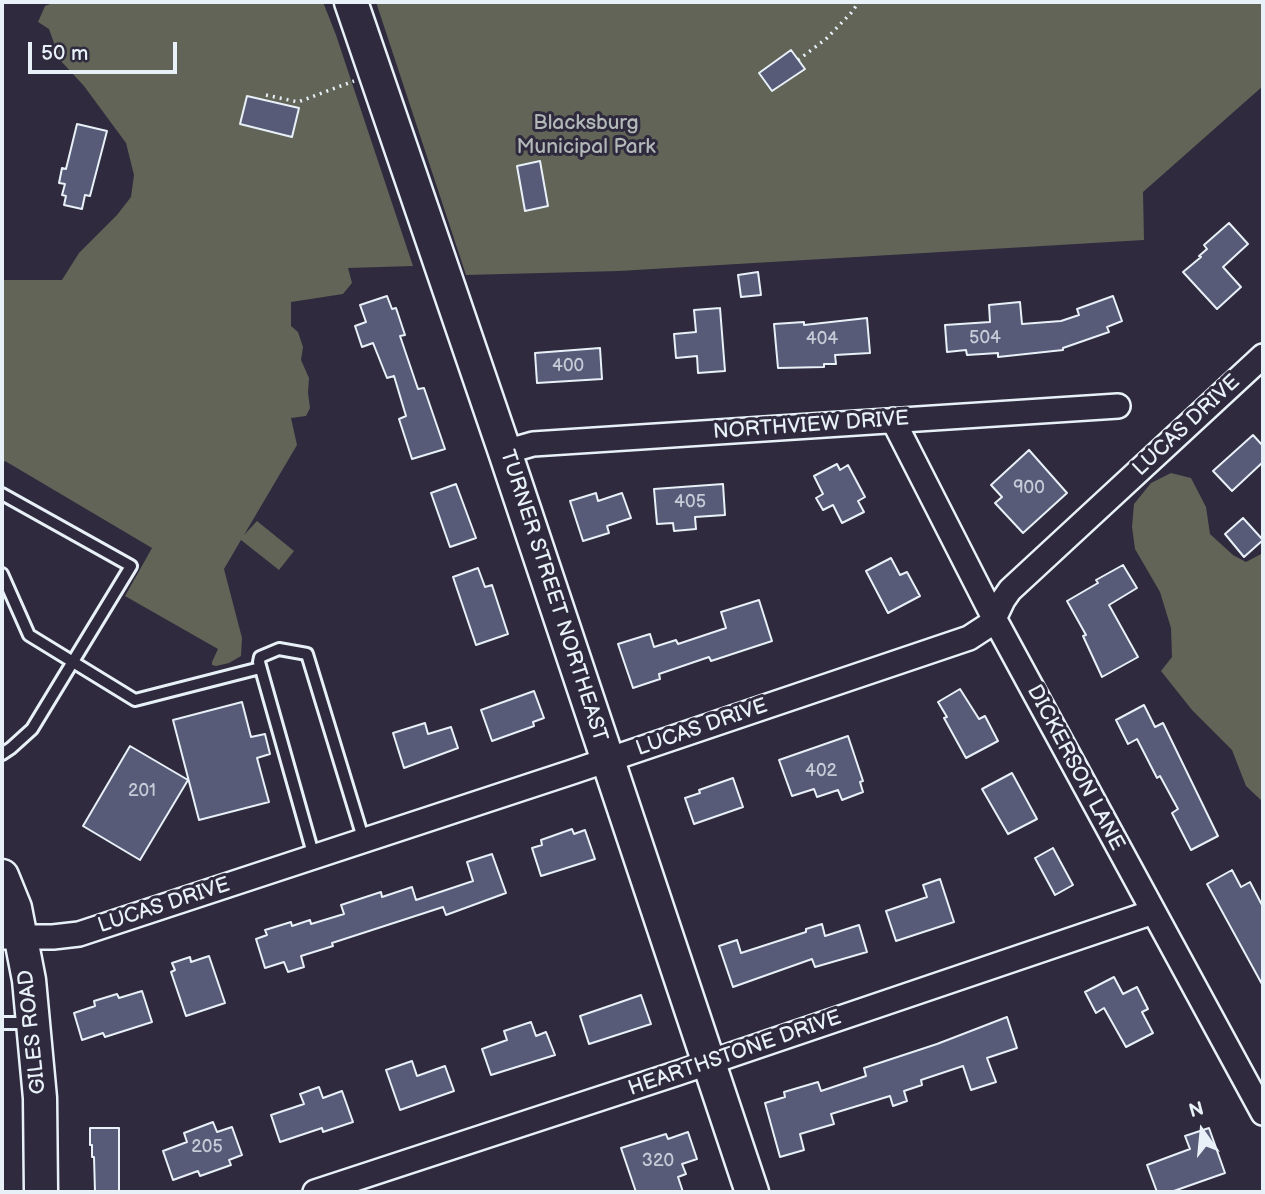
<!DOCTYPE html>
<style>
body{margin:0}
#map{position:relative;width:1265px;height:1194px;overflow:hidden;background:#2f2a3d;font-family:"Balsamiq Sans",sans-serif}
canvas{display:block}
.frame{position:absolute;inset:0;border:4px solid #e8f1f8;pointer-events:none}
.north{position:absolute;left:1167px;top:1096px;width:70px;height:70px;-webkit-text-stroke:5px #2f2a3d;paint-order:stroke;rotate:345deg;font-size:19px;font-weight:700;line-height:28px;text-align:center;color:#e8f1f8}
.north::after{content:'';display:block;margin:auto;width:24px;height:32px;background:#e8f1f8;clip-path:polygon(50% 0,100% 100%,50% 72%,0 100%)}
.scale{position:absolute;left:28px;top:42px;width:149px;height:32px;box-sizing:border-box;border:4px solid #e8f1f8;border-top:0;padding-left:9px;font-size:21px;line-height:24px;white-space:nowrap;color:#e8f1f8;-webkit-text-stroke:5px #2f2a3d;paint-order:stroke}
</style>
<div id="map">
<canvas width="1265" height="1194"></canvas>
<div class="frame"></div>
<div class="north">N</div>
<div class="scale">50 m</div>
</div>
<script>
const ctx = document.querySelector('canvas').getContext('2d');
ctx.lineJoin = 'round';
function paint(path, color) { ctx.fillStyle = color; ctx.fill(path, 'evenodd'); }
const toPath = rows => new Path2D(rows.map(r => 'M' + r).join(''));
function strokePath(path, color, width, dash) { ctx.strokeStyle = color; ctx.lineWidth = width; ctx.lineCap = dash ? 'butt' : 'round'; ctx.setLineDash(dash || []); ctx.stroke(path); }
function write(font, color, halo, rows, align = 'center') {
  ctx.font = font + ' "Balsamiq Sans",sans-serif'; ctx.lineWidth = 6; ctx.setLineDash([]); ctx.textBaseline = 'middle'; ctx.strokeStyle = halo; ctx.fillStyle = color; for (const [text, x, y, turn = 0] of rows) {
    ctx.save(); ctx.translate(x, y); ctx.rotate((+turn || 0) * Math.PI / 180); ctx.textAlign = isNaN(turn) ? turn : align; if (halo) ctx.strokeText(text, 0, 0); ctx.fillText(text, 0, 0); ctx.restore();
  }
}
paint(toPath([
 [55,2,323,2,336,35,413,266,348,268,352,283,343,294,291,302,291,326,298,332,303,347,301,360,309,378,308,393,310,408,306,416,291,418,297,445,244,535,257,521,294,551,279,570,241,540,224,569,242,638,241,656,229,663,216,666,212,665,212,662,218,649,125,596,152,548,5,461,2,466,2,280,62,280,79,253,117,215,131,197,134,175,126,143,84,86,60,60,49,29,38,22,45,6],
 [376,2,1263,2,1263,86,1143,192,1144,240,619,271,466,275],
 [1171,473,1191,478,1206,507,1210,534,1233,555,1246,562,1263,553,1263,802,1246,786,1232,750,1192,710,1161,671,1172,657,1171,628,1160,592,1135,549,1132,527,1134,504,1151,483]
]), '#616457');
const building = toPath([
 [791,50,805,69,772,91,759,73,791,50],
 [247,96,299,108,292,137,240,124,247,96],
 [77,124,107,131,90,196,85,195,82,209,64,205,66,196,62,195,65,184,59,183,62,168,66,169,77,124],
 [540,161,548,206,525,211,517,166,540,161],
 [1229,223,1248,244,1223,267,1241,287,1217,309,1183,272,1201,257,1199,256,1207,249,1204,245,1229,223],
 [758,272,761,295,741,297,738,275,758,272],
 [387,296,392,309,396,308,405,335,400,336,418,389,424,388,445,449,412,459,399,419,406,416,394,376,387,378,373,343,362,347,355,326,366,322,360,305,387,296],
 [1113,296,1122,321,1107,327,1109,332,1063,348,1063,350,998,357,998,353,967,355,966,350,947,352,945,325,990,322,989,305,1020,302,1022,324,1061,321,1079,315,1077,309,1113,296],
 [720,308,725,371,698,373,697,356,676,358,674,334,696,332,694,310,720,308],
 [867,318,870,353,835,355,836,364,824,364,824,367,778,368,774,324,804,322,804,325,867,318],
 [600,348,602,379,537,383,535,353,600,348],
 [1253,435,1263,446,1263,462,1232,491,1213,471,1253,435],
 [1029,450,1067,493,1023,533,995,503,1002,497,991,485,1029,450],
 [837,464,840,470,848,465,865,497,858,501,864,512,842,523,833,505,823,510,816,498,823,494,814,476,837,464],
 [456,484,476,538,450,547,431,493,456,484],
 [723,484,725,515,695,517,696,529,674,531,673,523,657,524,654,489,723,484],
 [596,493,598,501,622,493,631,518,607,526,609,533,583,541,570,501,596,493],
 [1243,518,1263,540,1244,557,1225,534,1243,518],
 [891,558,900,575,907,572,920,596,888,613,866,571,891,558],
 [1123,565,1137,588,1109,605,1138,657,1102,677,1083,636,1086,635,1067,601,1098,583,1096,580,1123,565],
 [478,568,485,587,492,585,508,634,476,645,453,577,478,568],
 [759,600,772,641,711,661,709,657,659,674,660,679,633,688,618,644,650,634,654,647,676,640,678,644,726,628,721,612,759,600],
 [960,689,979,719,985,716,998,741,966,758,944,718,947,717,938,702,960,689],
 [534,691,544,718,533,722,534,726,492,741,481,710,534,691],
 [242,702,251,737,265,734,270,754,257,758,269,802,199,820,173,720,242,702],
 [1144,705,1155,727,1163,723,1218,836,1191,850,1172,813,1178,809,1160,776,1157,778,1137,739,1128,744,1116,720,1144,705],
 [425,723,428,734,451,727,458,748,404,768,393,733,425,723],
 [848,736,863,781,860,782,863,792,842,800,838,790,817,797,814,789,792,796,779,760,848,736],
 [130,746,188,780,140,860,83,826,130,746],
 [1012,773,1037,819,1008,834,982,789,1012,773],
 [733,778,743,807,694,824,685,798,700,793,699,790,733,778],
 [572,829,574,834,585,830,595,859,541,876,532,848,542,845,541,840,572,829],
 [1053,848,1073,885,1055,895,1035,858,1053,848],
 [492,854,506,893,446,915,443,907,332,943,333,946,301,956,304,967,288,972,284,962,265,968,256,939,267,935,265,930,291,922,292,926,310,920,311,924,344,914,341,905,381,892,382,897,412,887,416,900,473,881,467,862,492,854],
 [1232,870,1241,887,1250,882,1263,907,1263,986,1207,884,1232,870],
 [940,879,954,922,896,941,886,911,927,897,923,885,940,879],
 [822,924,825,936,859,925,867,952,815,967,812,959,733,987,719,946,737,940,741,953,806,932,806,929,822,924],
 [209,956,225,1003,186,1016,171,972,175,970,172,963,190,957,191,962,209,956],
 [1114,977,1123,994,1137,987,1148,1009,1142,1012,1153,1033,1126,1047,1104,1008,1096,1013,1085,992,1114,977],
 [142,991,152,1022,105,1037,103,1033,82,1040,74,1013,95,1006,94,1001,117,994,119,998,142,991],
 [641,995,651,1024,589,1044,580,1016,641,995],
 [1007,1017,1017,1048,987,1058,996,1082,971,1090,963,1066,921,1080,922,1085,904,1091,907,1101,893,1106,890,1096,831,1114,834,1124,800,1134,804,1150,780,1157,765,1103,785,1097,784,1092,818,1082,821,1091,866,1076,864,1068,937,1044,1007,1017],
 [531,1022,536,1036,546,1032,555,1055,491,1075,482,1049,507,1040,504,1031,531,1022],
 [412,1061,417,1076,445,1066,454,1091,400,1110,386,1070,412,1061],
 [319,1087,323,1098,342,1091,353,1122,323,1132,322,1128,280,1142,271,1115,304,1104,300,1094,319,1087],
 [213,1122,217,1132,232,1127,242,1155,229,1160,231,1165,200,1176,198,1171,173,1180,163,1151,187,1142,184,1133,213,1122],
 [90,1128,119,1128,119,1192,95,1192,94,1157,92,1157,92,1145,90,1145,90,1128],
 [1209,1128,1225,1173,1171,1192,1157,1192,1147,1165,1190,1149,1185,1136,1209,1128],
 [688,1132,697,1159,682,1164,686,1174,678,1177,683,1192,636,1192,621,1148,666,1134,668,1139,688,1132]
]);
paint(building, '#575b78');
strokePath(building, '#e8f1f8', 2);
const lane = toPath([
 [2,494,131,566,32,729,11,748,2,754],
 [2,574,29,635,135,700,260,668],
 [314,857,259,662,260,657,279,649,307,654,364,841],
 [2,1023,30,1023]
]);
const street = toPath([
 [893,420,994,618,1263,1113],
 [505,452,533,444,1118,406],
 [2,937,53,937,79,934,572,772,969,638,992,623,1003,600,1010,590,1263,356],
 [315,1192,678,1073,1153,912]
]);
const secondary = toPath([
 [351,2,505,452,752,1192],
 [2,876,15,908,29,980,40,1098,41,1192]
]);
strokePath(lane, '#e8f1f8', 16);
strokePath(street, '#e8f1f8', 28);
strokePath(secondary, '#e8f1f8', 37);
strokePath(toPath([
 [798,60,826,39,851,13,859,2],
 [266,95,298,102,354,81]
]), '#e8f1f8', 3.5, [2, 5]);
strokePath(lane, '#2f2a3d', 10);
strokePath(street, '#2f2a3d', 23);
strokePath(secondary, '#2f2a3d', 32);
write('18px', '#c4ccd8', null, [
 ["504",985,338],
 ["404",822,339],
 ["400",568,366],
 ["900",1029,488],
 ["405",690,502],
 ["402",821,771],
 ["201",142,791],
 ["205",207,1147],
 ["320",658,1161]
]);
write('21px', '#b2b9b8', '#2f2a3d', [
 ["Blacksburg",586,124],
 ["Municipal Park",586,148]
]);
write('21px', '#e8f1f8', '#2f2a3d', [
 ["NORTHVIEW DRIVE",811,426,-4],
 ["LUCAS DRIVE",1187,426,-43],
 ["TURNER STREET NORTHEAST",553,596,72],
 ["LUCAS DRIVE",702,728,-19],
 ["DICKERSON LANE",1075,768,62],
 ["LUCAS DRIVE",164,906,-18],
 ["GILES ROAD",33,1032,-96],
 ["HEARTHSTONE DRIVE",735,1054,-19]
]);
</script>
